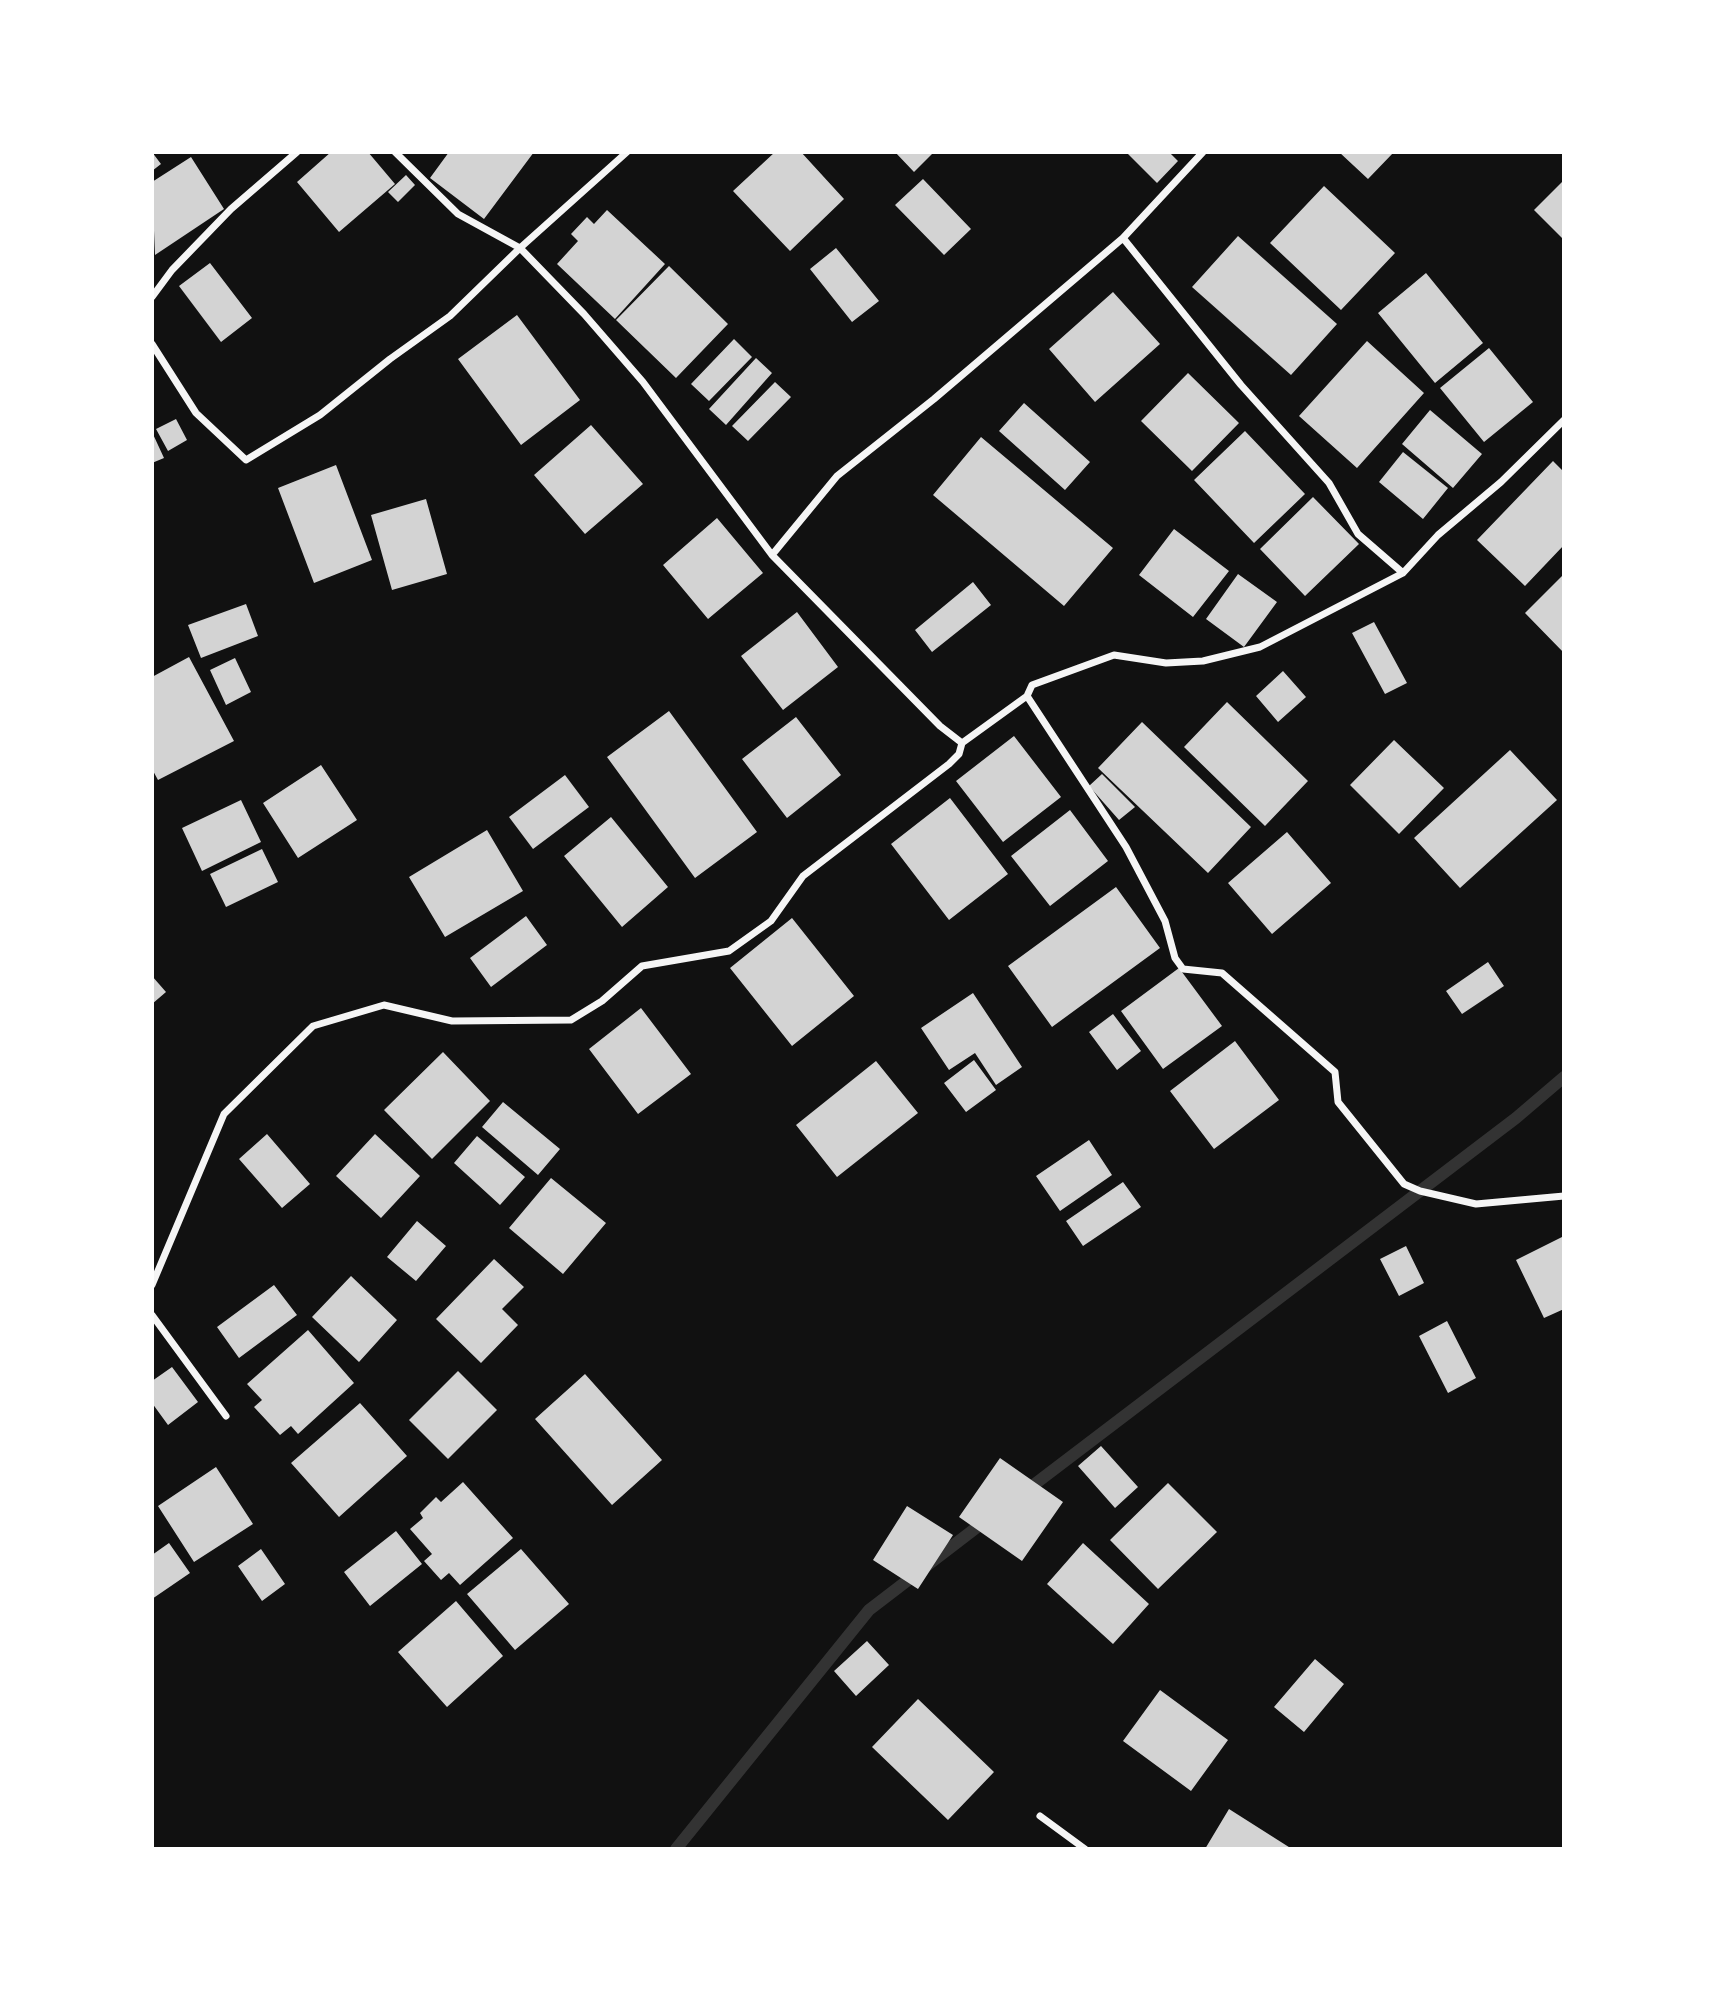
<!DOCTYPE html>
<style>
body{margin:0}
#map{position:relative;width:1716px;height:2001px;overflow:hidden;background:#111;font-family:Poppins,sans-serif}
canvas{display:block}
.frame{position:absolute;inset:0;border:154px solid #fff;pointer-events:none}
</style>
<div id="map">
<canvas width="1716" height="2001"></canvas>
<div class="frame"></div>
</div>
<script>
const ctx = document.querySelector('canvas').getContext('2d');
ctx.lineJoin = 'round';
const toPath = rows => new Path2D(rows.map(r => 'M' + r).join(''));
function strokePath(path, color, width, dash) { ctx.strokeStyle = color; ctx.lineWidth = width; ctx.lineCap = dash ? 'butt' : 'round'; ctx.setLineDash(dash || []); ctx.stroke(path); }
function paint(path, color) { ctx.fillStyle = color; ctx.fill(path, 'evenodd'); }
strokePath(toPath([
 [1023,1493,1516,1118,1564,1077],
 [676,1849,869,1610,989,1518]
]), '#333', 12);
paint(toPath([
 [152,152,161,164,152,171],
 [331,152,368,152,395,184,339,232,297,182],
 [449,152,534,152,484,219,430,178],
 [775,152,801,152,844,199,790,251,733,191],
 [895,152,934,152,914,172],
 [1126,152,1169,152,1178,161,1157,183],
 [1339,152,1394,152,1368,179],
 [191,157,224,209,155,255,152,182],
 [406,175,415,185,398,202,388,192],
 [923,179,971,229,944,255,895,205],
 [1564,180,1564,240,1534,210],
 [1324,186,1395,253,1341,310,1270,243],
 [607,210,665,264,615,319,557,264,578,241,571,234,587,217,594,224],
 [1238,236,1337,324,1291,375,1192,287],
 [836,248,879,301,852,322,810,269],
 [210,263,252,318,221,342,179,286],
 [669,266,728,324,676,378,616,320],
 [1426,273,1483,343,1435,383,1378,313],
 [1113,292,1160,344,1095,402,1049,349],
 [517,315,580,400,521,445,458,359],
 [734,339,752,357,709,401,691,384],
 [1367,341,1424,393,1357,468,1299,416],
 [1489,348,1533,402,1484,442,1440,388],
 [756,358,772,373,726,425,709,409],
 [1188,373,1239,423,1192,471,1141,421],
 [775,382,791,397,748,441,732,426],
 [1024,403,1090,462,1065,490,999,431],
 [1430,410,1482,454,1453,488,1402,444],
 [176,419,187,440,168,451,156,429],
 [591,425,643,484,585,534,534,475],
 [1245,431,1305,494,1254,543,1194,480],
 [152,432,164,458,152,463],
 [981,437,1113,548,1064,606,933,495],
 [1403,452,1448,488,1423,519,1379,482],
 [1553,461,1564,472,1564,545,1525,586,1477,540],
 [336,465,372,560,314,583,278,488],
 [1313,497,1359,544,1305,596,1260,549],
 [426,499,447,574,392,590,371,515],
 [717,518,763,573,708,619,663,565],
 [1174,529,1229,571,1193,617,1139,575],
 [1238,574,1277,602,1244,647,1206,619],
 [1564,574,1564,653,1525,613],
 [973,582,991,605,932,652,915,630],
 [246,604,258,636,201,658,188,625],
 [797,612,838,667,783,710,741,656],
 [1374,622,1407,683,1385,694,1352,633],
 [189,657,234,741,158,780,152,769,152,677],
 [235,658,251,692,226,705,210,670],
 [1283,671,1306,697,1278,722,1256,696],
 [1227,702,1308,781,1265,826,1184,747],
 [669,711,757,832,695,878,607,757],
 [796,717,841,775,787,818,742,759],
 [1142,722,1251,827,1208,873,1098,768],
 [1014,736,1061,797,1003,842,956,781],
 [1394,740,1444,788,1399,834,1350,785],
 [1510,750,1557,800,1460,888,1414,838],
 [321,765,357,820,298,858,263,803],
 [1102,774,1135,807,1119,820,1089,786],
 [565,775,589,807,533,849,509,817],
 [950,798,1008,874,949,920,891,844],
 [241,800,261,842,202,871,182,828],
 [1070,810,1108,861,1050,906,1011,856],
 [611,817,668,887,622,927,564,856],
 [487,830,523,891,445,937,409,877],
 [1287,832,1331,883,1272,934,1228,883],
 [262,849,278,882,226,907,210,874],
 [1116,887,1160,948,1052,1027,1008,966],
 [526,916,547,945,491,987,470,958],
 [792,918,854,996,792,1046,730,968],
 [1488,962,1504,986,1462,1014,1446,991],
 [1179,968,1222,1026,1163,1069,1121,1011],
 [152,976,166,992,152,1004],
 [973,993,1022,1067,996,1085,975,1053,949,1070,921,1028],
 [641,1008,691,1074,638,1114,589,1049],
 [1113,1014,1141,1051,1117,1070,1089,1032],
 [1235,1041,1279,1100,1214,1149,1170,1091],
 [443,1052,490,1101,432,1159,384,1110],
 [974,1060,996,1090,966,1112,944,1083],
 [876,1061,918,1113,837,1177,796,1125],
 [503,1102,560,1149,538,1175,482,1127],
 [267,1134,310,1184,282,1208,239,1159],
 [375,1134,420,1176,381,1218,336,1176],
 [477,1136,525,1177,500,1205,454,1163],
 [1089,1140,1112,1175,1060,1211,1036,1176],
 [551,1178,606,1223,563,1274,509,1228],
 [1123,1182,1141,1207,1083,1246,1066,1221],
 [417,1221,446,1246,416,1281,387,1257],
 [1564,1236,1564,1309,1544,1318,1516,1260],
 [1406,1246,1424,1283,1399,1296,1380,1259],
 [494,1259,524,1287,502,1309,518,1325,481,1363,436,1319],
 [351,1276,397,1320,359,1362,312,1317],
 [274,1285,297,1315,239,1358,217,1327],
 [1447,1321,1476,1378,1448,1393,1419,1336],
 [308,1330,354,1383,298,1434,291,1426,280,1435,254,1407,262,1400,247,1384],
 [172,1367,198,1402,168,1425,152,1403,152,1381],
 [458,1371,497,1410,448,1459,409,1420],
 [585,1374,662,1460,612,1505,535,1419],
 [360,1403,407,1456,339,1517,291,1463],
 [1101,1446,1138,1487,1115,1508,1078,1466],
 [1000,1458,1063,1502,1022,1561,959,1517],
 [216,1467,253,1524,194,1562,158,1506],
 [463,1482,513,1538,460,1585,449,1573,441,1580,424,1561,432,1554,410,1529,423,1518,420,1513,436,1497,441,1502],
 [1168,1483,1217,1532,1158,1589,1110,1540],
 [907,1506,953,1535,918,1589,873,1560],
 [396,1531,422,1564,370,1606,344,1572],
 [169,1543,190,1573,152,1599,152,1555],
 [1083,1543,1149,1604,1113,1644,1047,1584],
 [261,1549,285,1584,262,1601,238,1566],
 [521,1549,569,1604,515,1650,467,1594],
 [456,1601,503,1656,447,1707,398,1652],
 [867,1641,889,1665,856,1696,834,1671],
 [1315,1659,1344,1684,1304,1732,1274,1707],
 [1160,1690,1228,1740,1191,1791,1123,1741],
 [918,1699,994,1772,948,1820,872,1747],
 [1229,1809,1292,1849,1205,1849]
]), '#d3d3d3');
strokePath(toPath([
 [395,152,458,214,520,248,584,314,643,382,772,555,940,726,962,743],
 [1123,238,1241,385,1329,483,1358,534,1403,573],
 [152,297,172,270,231,209,297,152],
 [152,344,196,413,246,460,320,415,390,359,450,316,520,248,627,152],
 [772,555,837,476,934,399,1123,238,1203,152],
 [1027,696,1126,847,1165,921,1175,958,1183,969,1222,973,1335,1072,1338,1102,1404,1184,1420,1191,1476,1204,1564,1196],
 [152,1285,224,1114,313,1026,384,1005,452,1021,571,1020,602,1001,642,966,729,951,771,921,803,876,949,764,959,754,962,743,1027,696,1032,685,1114,655,1166,663,1203,661,1260,647,1403,573,1438,535,1501,482,1564,420],
 [152,1315,226,1416],
 [1040,1816,1085,1849]
]), '#f5f5f5', 7);
</script>
